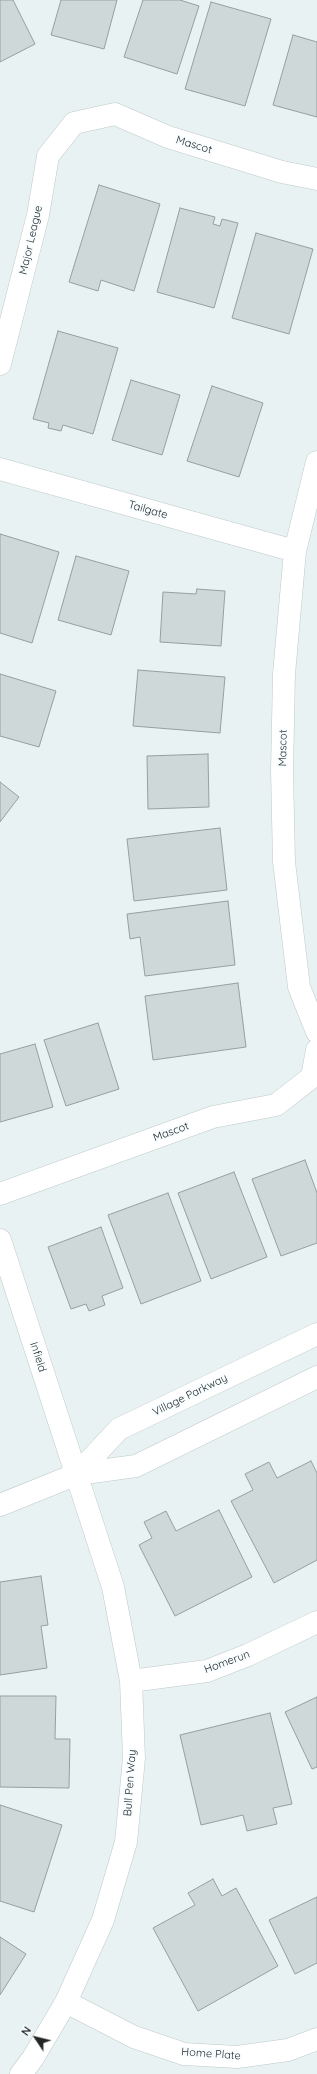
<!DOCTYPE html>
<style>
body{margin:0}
#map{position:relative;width:317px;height:2074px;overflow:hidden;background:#e8f2f3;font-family:Quicksand,sans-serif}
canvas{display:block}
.north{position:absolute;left:16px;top:2018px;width:40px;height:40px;-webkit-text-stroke:3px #f8feff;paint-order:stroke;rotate:305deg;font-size:11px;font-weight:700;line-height:16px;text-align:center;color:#232627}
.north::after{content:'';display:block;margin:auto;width:14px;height:18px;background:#232627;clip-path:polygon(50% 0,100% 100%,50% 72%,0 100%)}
</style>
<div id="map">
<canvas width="317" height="2074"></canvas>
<div class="north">N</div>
</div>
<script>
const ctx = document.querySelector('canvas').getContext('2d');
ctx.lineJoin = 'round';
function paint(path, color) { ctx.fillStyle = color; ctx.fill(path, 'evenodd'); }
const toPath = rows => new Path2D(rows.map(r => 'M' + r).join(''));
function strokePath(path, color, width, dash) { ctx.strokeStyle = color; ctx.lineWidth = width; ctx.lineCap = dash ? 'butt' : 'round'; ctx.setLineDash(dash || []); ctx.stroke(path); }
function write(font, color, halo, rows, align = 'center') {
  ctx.font = font + ' Quicksand,sans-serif'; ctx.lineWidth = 4; ctx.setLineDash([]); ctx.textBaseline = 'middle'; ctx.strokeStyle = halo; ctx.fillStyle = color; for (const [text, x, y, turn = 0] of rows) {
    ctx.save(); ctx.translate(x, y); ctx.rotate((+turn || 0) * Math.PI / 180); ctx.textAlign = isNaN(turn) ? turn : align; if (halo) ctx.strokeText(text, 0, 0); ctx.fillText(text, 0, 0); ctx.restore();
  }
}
const building = toPath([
 [0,0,13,0,35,44,0,62,0,0],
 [61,0,117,0,104,49,51,35,61,0],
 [143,0,180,0,199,6,177,74,124,57,143,0],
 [211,2,271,19,245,106,185,89,211,2],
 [293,35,317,42,317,117,273,105,293,35],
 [99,185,160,204,134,291,101,280,98,291,69,282,99,185],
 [180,208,215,217,213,224,220,226,222,219,238,223,214,308,157,292,180,208],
 [256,233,313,249,289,334,232,318,256,233],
 [58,331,118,348,93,434,63,425,61,431,48,428,49,423,33,419,58,331],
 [131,380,180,395,162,455,112,440,131,380],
 [212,386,263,403,239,477,187,461,212,386],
 [0,534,59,552,32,643,0,633,0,534],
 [76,556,129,571,111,635,58,620,76,556],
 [197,589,225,591,221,646,160,642,163,592,196,594,197,589],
 [138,670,225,677,220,733,133,726,138,670],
 [0,674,56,691,39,747,0,736,0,674],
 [208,754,209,807,148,809,147,756,208,754],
 [0,782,19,797,0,822,0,782],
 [220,828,227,890,134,901,127,839,220,828],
 [228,901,235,965,145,976,140,937,130,939,127,914,228,901],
 [238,983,246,1047,153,1060,145,996,238,983],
 [98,1023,119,1089,66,1106,44,1040,98,1023],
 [35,1044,53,1107,0,1122,0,1054,35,1044],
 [305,1160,317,1193,317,1243,281,1256,252,1179,305,1160],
 [234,1172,267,1257,211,1279,178,1193,234,1172],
 [168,1193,201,1281,141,1304,108,1215,168,1193],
 [101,1227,123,1288,102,1296,105,1305,89,1311,86,1304,71,1309,48,1247,101,1227],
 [311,1461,317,1473,317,1560,274,1583,231,1501,253,1490,245,1474,269,1462,277,1478,311,1461],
 [219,1510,252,1577,175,1616,139,1545,152,1538,144,1522,166,1511,176,1531,219,1510],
 [41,1576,48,1625,41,1626,47,1668,0,1675,0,1582,41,1576],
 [0,1696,56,1696,55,1739,70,1739,69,1788,0,1787,0,1696],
 [317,1697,317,1767,312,1769,285,1712,317,1697],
 [270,1713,292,1804,273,1808,277,1824,247,1831,243,1815,201,1825,180,1735,270,1713],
 [0,1805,62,1825,34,1912,0,1901,0,1805],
 [213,1879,222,1896,236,1888,278,1966,198,2011,153,1928,195,1905,188,1893,213,1879],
 [317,1897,317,1963,295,1974,269,1920,317,1897],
 [0,1937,26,1954,0,1995,0,1937]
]);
paint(building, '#ced8d8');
strokePath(building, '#969fa0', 1);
const minor = toPath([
 [0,364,38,215,48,156,74,123,115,114,168,137,282,172,317,179],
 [317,462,295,551,284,674,282,771,284,862,299,987,317,1032],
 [0,469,295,551],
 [0,1194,213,1117,276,1105,312,1077,317,1050],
 [0,1240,113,1587,131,1681,134,1758,126,1842,103,1920,66,2002,33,2058,21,2074],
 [77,1474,119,1429,317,1334],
 [0,1505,77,1474,136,1466,317,1377],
 [131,1681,207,1671,248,1655,317,1622],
 [66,2002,134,2037,184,2054,237,2057,288,2050,317,2039]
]);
strokePath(minor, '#bfc9c9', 23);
strokePath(minor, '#fff', 22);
write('11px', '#232627', '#f8feff', [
 ["Mascot",194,145,17],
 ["Major League",31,240,-77],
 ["Tailgate",148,510,16],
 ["Mascot",283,748,-89],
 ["Mascot",171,1132,-20],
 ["Infield",38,1357,72],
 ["Village Parkway",190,1395,-26],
 ["Homerun",227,1662,-20],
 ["Bull Pen Way",130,1783,-86],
 ["Home Plate",211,2054,4]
]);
</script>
